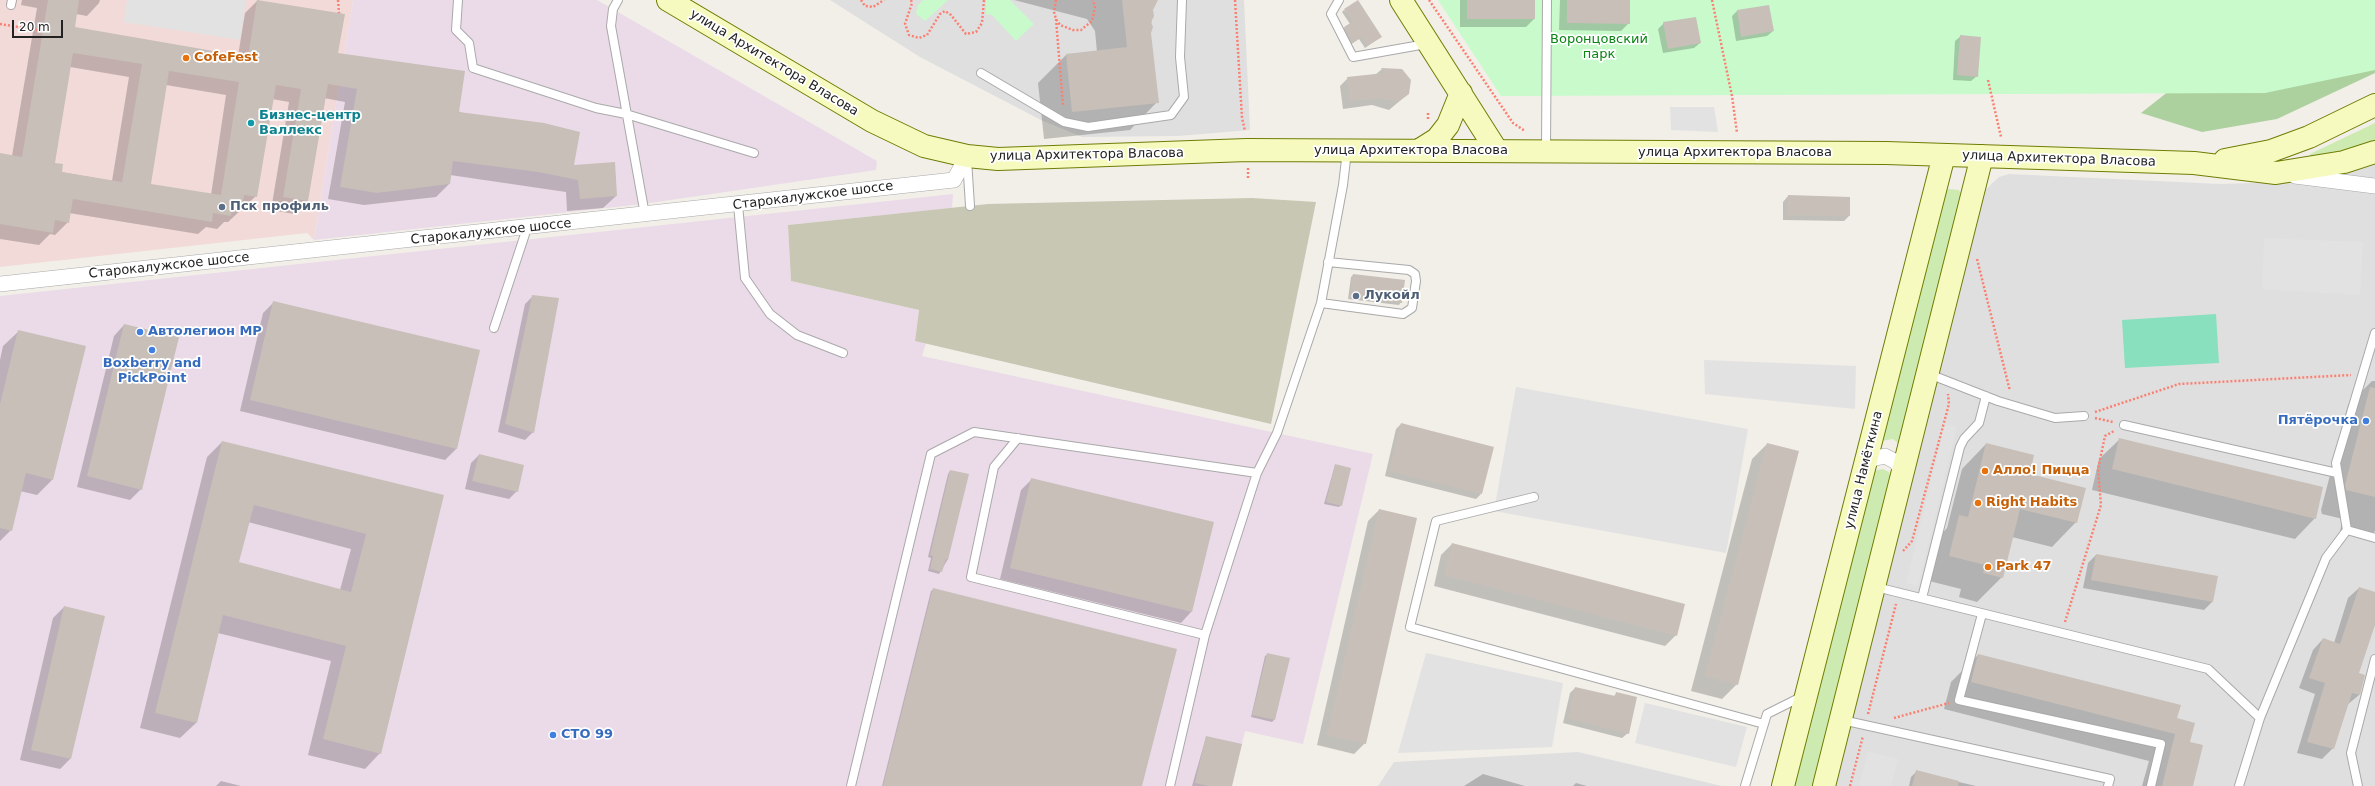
<!DOCTYPE html>
<meta charset="utf-8">
<style>
body{margin:0}
#map{position:relative;width:2375px;height:786px;overflow:hidden;background:#f2efe9;font-family:"DejaVu Sans",sans-serif}
canvas{display:block}
.scale{position:absolute;left:12px;top:20px;width:51px;height:18px;box-sizing:border-box;border:2px solid #222;border-top:0;padding-left:5px;font-size:12px;line-height:14px;white-space:nowrap;color:#222;-webkit-text-stroke:3px #fff;paint-order:stroke}
</style>
<div id="map">
<canvas width="2375" height="786"></canvas>
<div class="scale">20 m</div>
</div>
<script>
const ctx = document.querySelector('canvas').getContext('2d');
ctx.lineJoin = 'round';
function paint(path, color) { ctx.fillStyle = color; ctx.fill(path, 'evenodd'); }
const toPath = rows => new Path2D(rows.map(r => 'M' + r).join(''));
function strokePath(path, color, width, dash) { ctx.strokeStyle = color; ctx.lineWidth = width; ctx.lineCap = dash ? 'butt' : 'round'; ctx.setLineDash(dash || []); ctx.stroke(path); }
function write(font, color, halo, rows, align = 'center') {
  ctx.font = font + ' "DejaVu Sans",sans-serif'; ctx.lineWidth = 3.5; ctx.setLineDash([]); ctx.textBaseline = 'middle'; ctx.strokeStyle = halo; ctx.fillStyle = color; for (const [text, x, y, turn = 0] of rows) {
    ctx.save(); ctx.translate(x, y); ctx.rotate((+turn || 0) * Math.PI / 180); ctx.textAlign = isNaN(turn) ? turn : align; if (halo) ctx.strokeText(text, 0, 0); ctx.fillText(text, 0, 0); ctx.restore();
  }
}
paint(toPath([
 [830,0,1244,0,1250,130,1178,136,1082,137,1041,120,920,57],
 [2375,164,2375,786,1833,786,1984,191,1999,177,2009,174,2220,184,2285,182],
 [1578,752,1722,786,1378,786,1394,762]
]), '#e0dfdf');
paint(toPath([
 [0,0,353,0,314,240,307,233,0,267]
]), '#f2dad9');
paint(toPath([
 [353,0,597,0,877,161,876,170,643,204,314,240],
 [953,194,952,208,788,225,791,281,919,310,915,341,926,343,922,356,1373,454,1303,744,1245,731,1232,786,0,786,0,296]
]), '#ebdbe8');
paint(toPath([
 [1252,198,1316,202,1271,424,915,341,919,310,791,281,788,225,988,204]
]), '#c7c7b4');
paint(toPath([
 [2375,123,2375,143,2309,158,2310,154],
 [1949,189,1959,190,1962,197,1901,446,1893,439,1882,441,1943,192],
 [1883,469,1889,472,1891,478,1814,786,1793,786,1872,474,1877,470]
]), '#cdebb0');
paint(toPath([
 [2375,0,2375,73,2277,119,2202,132,2141,113,2198,68]
]), '#add19e');
paint(toPath([
 [923,0,948,0,925,21,916,14,918,5],
 [986,0,1010,0,1034,24,1016,41,992,15,986,14],
 [1438,0,2375,0,2375,70,2265,93,1501,96]
]), '#c8facc');
paint(toPath([
 [2216,314,2219,363,2125,368,2122,320]
]), '#88e0be');
paint(toPath([
 [127,0,246,0,240,40,124,22],
 [1670,107,1714,107,1718,132,1671,130],
 [2264,238,2363,242,2360,295,2262,289],
 [1704,360,1856,366,1855,409,1705,394],
 [1516,387,1748,429,1726,553,1494,511],
 [1945,424,1957,427,1918,586,1906,583],
 [1426,653,1563,683,1552,747,1398,753],
 [1645,703,1747,727,1736,767,1635,743],
 [1868,751,1898,759,1891,786,1859,786]
]), '#e2e2e2');
paint(toPath([
 [22,0,100,0,99,3,87,16,76,14,74,28,238,56,245,13,258,0,337,53,573,166,616,196,603,208,567,211,566,192,450,175,449,184,436,197,364,205,328,199,345,102,324,98,307,201,294,214,271,210,289,102,272,99,256,196,228,222,224,222,217,229,206,227,198,234,69,213,68,222,55,235,50,234,39,245,0,239,0,154,12,156,37,8,21,5],
 [70,67,129,77,112,181,61,172,54,163],
 [166,85,226,95,211,195,150,185],
 [1014,0,1154,0,1150,33,1157,102,1130,130,1044,139,1038,83,1066,55,1097,52,1095,31,1087,19],
 [1460,0,1534,0,1534,19,1526,27,1460,27],
 [1560,0,1629,0,1629,23,1621,31,1559,30],
 [1768,6,1773,31,1767,36,1736,41,1732,16,1737,11],
 [1344,10,1378,39,1365,48,1359,39,1350,45,1342,30,1350,24,1342,12],
 [1664,23,1700,43,1694,48,1663,53,1658,29],
 [1961,36,1977,76,1971,81,1953,80,1955,41],
 [1382,69,1408,94,1389,110,1372,105,1343,109,1340,86,1348,78,1375,75],
 [1788,196,1849,216,1844,221,1783,220,1783,202],
 [1353,275,1404,281,1401,302,1399,305,1348,299,1351,277],
 [533,296,533,432,525,440,498,432,525,304],
 [274,302,479,351,456,449,445,460,240,411,263,313],
 [124,325,141,489,130,500,77,487,114,336],
 [19,331,52,480,37,495,20,491,11,530,0,541,0,360,3,346],
 [2372,381,2375,381,2375,531,2368,538,2340,531,2343,519,2322,514,2321,510,2348,405],
 [1401,424,1481,494,1476,499,1385,476,1396,429],
 [2120,439,2315,518,2295,539,2092,490,2099,459],
 [222,442,443,496,380,753,365,769,308,755,331,661,218,633,196,723,180,738,140,728,207,457],
 [248,522,351,549,340,590,238,563],
 [1767,444,1737,684,1722,699,1691,691,1752,459],
 [1986,444,2029,475,2076,522,2052,547,2012,537,2002,577,1977,602,1959,597,1961,589,1925,580,1935,541,1947,528,1962,469],
 [479,455,517,491,509,499,465,489,471,463],
 [1335,465,1341,505,1339,507,1324,504],
 [950,471,948,559,939,574,928,571,931,558,928,557,948,474],
 [1032,479,1213,523,1191,612,1181,623,1000,579,1021,490],
 [1379,510,1365,743,1354,754,1317,745,1368,521],
 [1452,544,1676,635,1665,646,1434,586,1441,555],
 [2096,555,2217,577,2212,602,2204,610,2083,588,2088,563],
 [2359,588,2375,593,2375,622,2358,674,2359,695,2347,705,2333,748,2322,759,2297,753,2315,694,2299,688,2313,650,2323,639,2334,643,2348,598],
 [934,589,1141,786,882,786,931,591],
 [64,607,70,759,60,769,20,760,53,618],
 [1268,654,1274,720,1272,722,1251,717,1265,656],
 [1978,655,2176,719,2189,743,2192,786,2142,786,2149,761,1944,709,1951,682],
 [1575,688,1613,697,1617,693,1628,733,1622,738,1563,723,1570,693],
 [1206,737,1231,786,1192,786],
 [1916,772,1976,786,1909,786,1911,777],
 [1483,774,1525,786,1464,786],
 [221,781,241,786,216,786],
 [1576,783,1587,786,1573,786]
]), '#0003');
paint(toPath([
 [48,0,79,0,75,27,248,57,257,0,345,14,338,53,465,71,459,112,544,123,580,132,574,165,615,162,617,196,580,199,578,180,538,172,453,161,450,184,377,193,340,187,357,89,328,84,308,201,283,197,301,89,276,85,257,197,244,195,242,210,232,208,231,216,213,213,212,222,73,199,69,223,55,220,53,233,0,224,0,153,22,157],
 [73,53,142,64,122,182,62,172,63,164,55,163],
 [169,71,239,82,221,195,151,184],
 [1122,0,1158,0,1153,10,1154,16,1151,22,1153,27,1151,33,1159,103,1072,112,1066,54,1127,47],
 [1358,0,1382,37,1367,46,1362,37,1352,43,1344,27,1352,22,1344,9],
 [1467,0,1535,0,1535,19,1467,19],
 [1567,0,1630,0,1630,24,1567,23],
 [1769,5,1774,31,1741,37,1737,10],
 [1696,17,1701,43,1668,49,1663,22],
 [1960,35,1981,37,1978,77,1957,75],
 [1381,68,1402,69,1411,80,1409,94,1398,102,1380,98,1350,101,1347,77,1385,73],
 [1788,195,1850,197,1850,216,1787,215],
 [1353,274,1405,280,1402,303,1350,297],
 [532,295,559,298,534,433,505,424],
 [273,301,480,350,457,449,250,400],
 [124,324,179,337,142,490,87,476],
 [18,330,86,346,53,480,26,473,12,531,0,528,0,404],
 [2370,387,2375,388,2375,497,2346,490,2345,485],
 [1401,423,1494,447,1482,494,1389,471],
 [2119,438,2323,487,2316,519,2112,469],
 [222,441,444,495,381,754,323,739,346,646,223,615,197,723,155,713],
 [254,505,366,534,351,592,239,562],
 [1767,443,1799,451,1738,685,1705,676],
 [1986,443,2034,455,2030,474,2086,488,2077,523,2020,509,2003,578,1983,573,1985,565,1949,556,1959,515,1968,517],
 [479,454,524,465,518,492,472,481],
 [1335,464,1351,468,1342,506,1326,502],
 [950,470,969,474,948,560,946,559,942,572,930,569,933,556,930,555],
 [1031,478,1214,522,1192,612,1010,568],
 [1379,509,1417,518,1366,744,1327,735],
 [1452,543,1685,604,1677,636,1444,575],
 [2096,554,2218,576,2213,602,2091,580],
 [2359,587,2375,592,2375,625,2359,673,2365,675,2360,695,2352,693,2334,749,2307,742,2325,683,2309,678,2323,638,2340,644],
 [933,588,1177,649,1142,786,883,786],
 [64,606,105,616,71,759,31,750],
 [1267,653,1290,658,1275,720,1252,715],
 [1978,654,2181,705,2177,718,2195,723,2190,742,2203,745,2193,786,2162,786,2175,734,1971,682],
 [1575,687,1615,696,1616,692,1637,697,1629,734,1568,718],
 [1206,736,1242,744,1232,786,1208,786,1195,783],
 [1916,770,1959,781,1958,786,1912,786]
]), '#c7bfb8');
const lane = toPath([
 [458,0,456,30,469,43,473,68,596,108,626,114,754,153],
 [618,0,613,9,611,26,645,215],
 [1339,0,1331,14,1353,57,1426,44],
 [11,5,12,0],
 [981,73,1064,122,1088,127,1171,115,1184,97,1180,57,1182,0],
 [1546,150,1547,0],
 [967,159,970,206],
 [738,205,745,278,770,314,797,335,843,353],
 [1321,303,1403,314,1412,308,1416,281,1415,274,1409,270,1328,262],
 [494,328,527,228],
 [1929,374,1998,401,2055,418,2084,416],
 [2124,425,2337,473],
 [1018,438,994,467,971,577,1205,635],
 [1534,497,1436,521,1410,627,1764,724],
 [2347,530,2375,538],
 [1876,587,2208,669,2260,718,2239,786],
 [1922,598,1960,447,1964,439,1979,423,1986,396],
 [1982,614,1959,700,2161,744,2151,786],
 [2260,718,2326,558,2347,530,2336,463,2375,333],
 [1842,720,2110,779,2108,786],
 [851,786,931,454,974,432,1257,473],
 [1170,786,1205,635,1257,473,1277,433,1321,303,1343,185,1347,151],
 [1745,786,1767,714,1803,696],
 [2358,786,2351,753,2375,659]
]);
const street = toPath([
 [2295,176,2375,186],
 [0,284,954,180,967,156],
 [1864,469,1872,459,1885,456,1896,462,1900,468,1901,478]
]);
const secondary = toPath([
 [668,0,872,121,924,146,967,156,998,159,1247,150,1886,153,2194,163,2276,173,2344,162,2375,152],
 [1401,0,1497,151],
 [1418,151,1437,139,1448,125,1461,93],
 [2225,160,2271,151,2309,137,2375,105],
 [1783,786,1944,155],
 [1824,786,1982,156]
]);
strokePath(lane, '#a9a9a9', 10);
strokePath(street, '#a9a9a9', 16);
strokePath(secondary, '#707d05', 24);
strokePath(toPath([
 [338,0,339,13],
 [861,0,865,6,873,7,884,0],
 [911,0,912,3,905,24,909,35,919,38,927,35,940,14,945,11,951,15,966,34,976,32,982,23,984,0],
 [1056,0,1054,12,1056,19,1060,25,1073,30,1081,30,1092,21,1095,7,1093,0],
 [1235,0,1242,118,1245,131],
 [1429,0,1513,123,1525,131],
 [1712,0,1732,96,1737,133],
 [1056,19,1063,106],
 [0,24,43,31],
 [1988,80,2001,137],
 [1428,119,1428,111],
 [1248,168,1248,180],
 [1977,259,2010,391],
 [2095,412,2179,384,2351,375],
 [2095,418,2113,422],
 [1903,551,1912,541,1949,404,1948,394],
 [2065,622,2101,505,2098,469,2105,436,2114,431],
 [1868,714,1896,604],
 [1894,718,1949,703],
 [1850,786,1863,736]
]), '#fa8072', 2.5, [2, 2]);
strokePath(lane, '#fff', 8);
strokePath(street, '#fff', 15);
strokePath(secondary, '#f7fabf', 22);
for (const [x, y, r, color] of [
 [186,58,4,"#e8710a"],
 [251,123,4,"#0f9aa8"],
 [222,207,4,"#5c6f8a"],
 [1356,296,4,"#5c6f8a"],
 [140,332,4,"#3f7fe0"],
 [152,350,4,"#3f7fe0"],
 [2366,421,4,"#3f7fe0"],
 [1985,471,4,"#e8710a"],
 [1978,503,4,"#e8710a"],
 [1988,567,4,"#e8710a"],
 [553,735,4,"#3f7fe0"]
]) { const dot = new Path2D(); dot.arc(x, y, r, 0, 2 * Math.PI); ctx.fillStyle = color; ctx.fill(dot); strokePath(dot, '#fff', 1.5); }
write('13px', '#0c8416', '#fff', [
 ["Воронцовский",1599,40],
 ["парк",1599,55]
]);
write('bold 13px', '#c56008', '#fff', [
 ["CofeFest",194,58],
 ["Алло! Пицца",1993,471],
 ["Right Habits",1986,503],
 ["Park 47",1996,567]
], 'left');
write('13px', '#222', '#fff', [
 ["улица Архитектора Власова",774,63,31],
 ["улица Архитектора Власова",1411,151],
 ["улица Архитектора Власова",1735,153],
 ["улица Архитектора Власова",1087,155,-1],
 ["улица Архитектора Власова",2059,159,2],
 ["Старокалужское шоссе",813,196,-7],
 ["Старокалужское шоссе",491,232,-6],
 ["Старокалужское шоссе",169,266,-6],
 ["улица Намёткина",1864,470,-76]
]);
write('bold 13px', '#0d838f', '#fff', [
 ["Бизнес-центр",259,116],
 ["Валлекс",259,131]
], 'left');
write('bold 13px', '#4e5e75', '#fff', [
 ["Пск профиль",230,207],
 ["Лукойл",1364,296]
], 'left');
write('bold 13px', '#366cbe', '#fff', [
 ["Автолегион МР",148,332],
 ["Boxberry and",152,364,"center"],
 ["PickPoint",152,379,"center"],
 ["Пятёрочка",2358,421,"right"],
 ["СТО 99",561,735]
], 'left');
</script>
